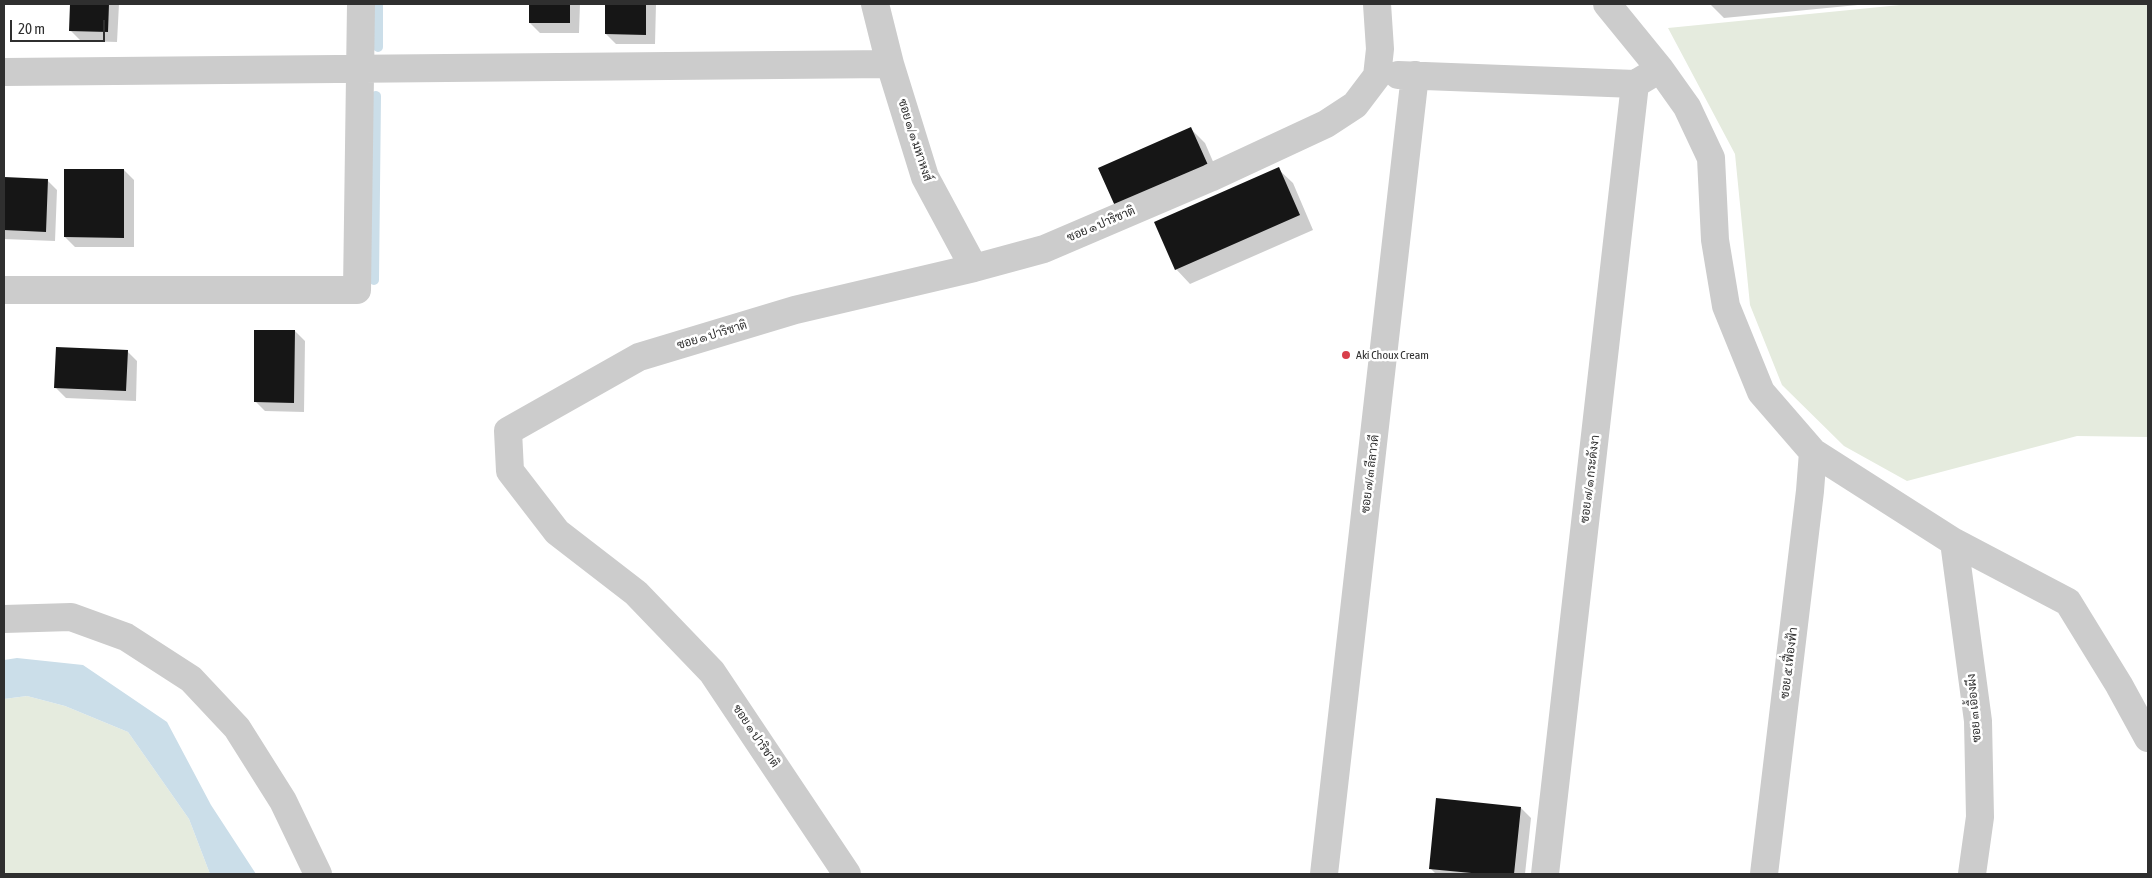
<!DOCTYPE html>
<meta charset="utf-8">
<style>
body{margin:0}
#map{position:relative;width:2152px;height:878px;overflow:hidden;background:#fff;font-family:"Asap Condensed",sans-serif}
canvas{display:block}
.frame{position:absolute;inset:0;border:5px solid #2f2f2f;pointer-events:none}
.scale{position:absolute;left:10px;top:20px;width:95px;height:22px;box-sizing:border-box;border:2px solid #2f2f2f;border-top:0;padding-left:6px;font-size:15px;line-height:18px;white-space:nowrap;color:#2f2f2f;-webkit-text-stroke:4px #fff;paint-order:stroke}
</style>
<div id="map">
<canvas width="2152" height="878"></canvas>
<div class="frame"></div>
<div class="scale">20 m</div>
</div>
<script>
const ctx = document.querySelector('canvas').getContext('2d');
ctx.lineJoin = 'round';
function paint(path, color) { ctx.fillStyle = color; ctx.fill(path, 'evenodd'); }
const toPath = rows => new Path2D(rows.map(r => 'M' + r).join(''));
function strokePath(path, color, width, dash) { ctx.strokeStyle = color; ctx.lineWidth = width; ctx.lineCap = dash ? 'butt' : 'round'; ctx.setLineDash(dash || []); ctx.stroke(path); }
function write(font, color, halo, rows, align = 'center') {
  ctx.font = font + ' "Asap Condensed",Sarabun,sans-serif'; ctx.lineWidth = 5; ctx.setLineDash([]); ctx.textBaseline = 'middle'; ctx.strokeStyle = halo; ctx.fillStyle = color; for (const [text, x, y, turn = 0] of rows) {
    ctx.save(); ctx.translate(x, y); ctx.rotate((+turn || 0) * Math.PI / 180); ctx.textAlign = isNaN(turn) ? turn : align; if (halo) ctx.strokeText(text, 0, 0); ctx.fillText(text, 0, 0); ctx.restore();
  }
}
paint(toPath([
 [1910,4,2148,4,2148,437,2077,436,1907,481,1844,446,1782,385,1750,305,1735,154,1668,28],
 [27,696,65,706,128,732,189,819,210,874,4,874,4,699]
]), '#e5ebde');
paint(toPath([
 [17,658,83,665,167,722,211,805,256,874,210,874,189,819,128,732,65,706,27,696,4,699,4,660]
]), '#cbdee9');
paint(toPath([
 [72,4,119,4,117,42,81,41,71,31],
 [530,4,580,4,579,33,540,33,530,23],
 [606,4,656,4,655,44,616,44,606,34],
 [1710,4,1868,4,1724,18],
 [1191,129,1205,143,1221,180,1100,169],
 [1278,169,1293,183,1313,230,1190,284,1176,269],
 [124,170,134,180,134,247,75,247,65,237],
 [4,178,47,180,57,190,55,241,4,239],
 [295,331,305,341,304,412,265,411,255,401],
 [127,351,137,361,136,401,66,398,56,388],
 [1521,808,1531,818,1525,874,1436,874,1430,868]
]), '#0003');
strokePath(toPath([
 [378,47,378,4],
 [374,280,376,96]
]), '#cbdee9', 10);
paint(toPath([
 [70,4,109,4,108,32,69,31],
 [529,4,570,4,570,23,529,23],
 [605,4,646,4,646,35,605,34],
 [1191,127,1208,165,1115,206,1098,168],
 [1279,167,1300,215,1175,270,1154,222],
 [64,169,124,169,124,238,64,237],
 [4,177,48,179,46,232,4,230],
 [254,330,295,330,294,403,254,402],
 [56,347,128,350,126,391,54,388],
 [1436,798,1521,807,1514,874,1482,874,1429,869]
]), '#161616');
strokePath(toPath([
 [875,4,890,64,925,177,974,268],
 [1607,4,1660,69,1687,107,1711,158,1715,240,1726,306,1761,392,1813,452,1954,542,2068,602,2119,685,2148,738],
 [4,72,890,64],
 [1398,75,1635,84,1650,75],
 [4,290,357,290,361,4],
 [1954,542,1978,721,1980,817,1972,874],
 [4,619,71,617,126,637,191,679,237,728,283,801,318,874],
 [847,874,712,672,636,593,557,532,510,471,508,431,639,357,795,310,974,268,1044,249,1210,178,1326,124,1355,105,1377,76,1380,49,1377,4],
 [1324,874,1415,75],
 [1545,874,1635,84],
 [1764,874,1810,491,1813,452]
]), '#ccc', 28);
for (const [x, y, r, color] of [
 [1346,355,5,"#d83f4a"]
]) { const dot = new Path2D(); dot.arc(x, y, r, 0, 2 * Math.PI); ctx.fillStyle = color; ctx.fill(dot); strokePath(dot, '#fff', 2); }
write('12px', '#2f2f2f', '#fff', [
 ["ซอย ๑/๑ มหาหงส์",915,140,72],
 ["ซอย ๑ ปาริชาติ",1101,224,-23],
 ["ซอย ๑ ปาริชาติ",712,335,-17],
 ["ซอย ๗/๓ ลีลาวดี",1370,474,-83],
 ["ซอย ๗/๑ กระดังงา",1590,479,-83],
 ["ซอย ๕ เฟื่องฟ้า",1789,663,-83],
 ["ซอย ๓ เอื้องผึง",1974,708,-95],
 ["ซอย ๑ ปาริชาติ",756,736,56]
]);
write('12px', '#2f2f2f', '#fff', [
 ["Aki Choux Cream",1356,355]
], 'left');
</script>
